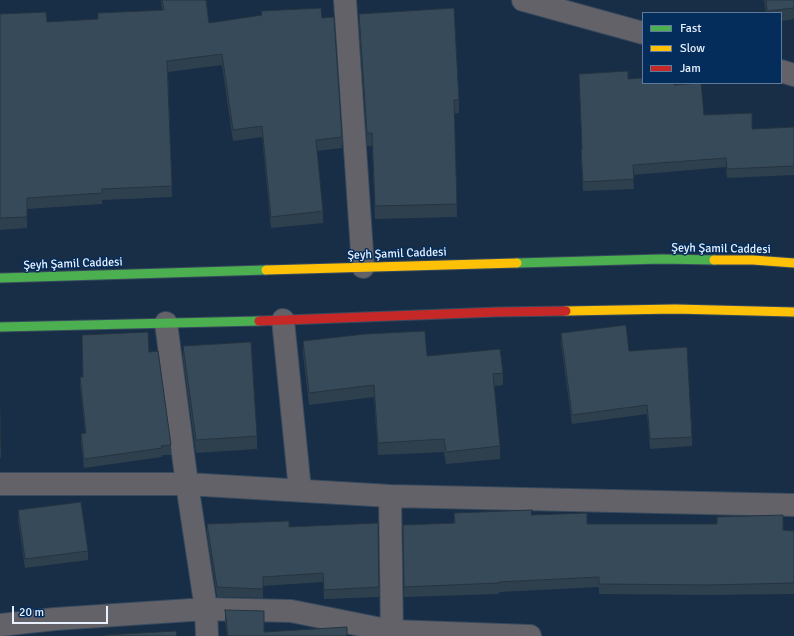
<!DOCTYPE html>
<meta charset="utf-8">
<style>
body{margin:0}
#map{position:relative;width:794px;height:636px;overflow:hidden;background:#182e47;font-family:Signika,sans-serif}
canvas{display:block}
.legend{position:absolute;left:642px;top:12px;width:140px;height:72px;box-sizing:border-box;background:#042d5b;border:1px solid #5f7b9b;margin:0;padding:5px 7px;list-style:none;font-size:12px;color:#e7f0fc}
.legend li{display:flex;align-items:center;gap:8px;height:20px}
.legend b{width:20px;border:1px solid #5f7b9b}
.scale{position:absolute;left:12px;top:606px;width:96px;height:18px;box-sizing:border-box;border:2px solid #e7f0fc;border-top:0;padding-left:5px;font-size:12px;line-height:14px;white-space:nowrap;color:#e7f0fc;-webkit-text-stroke:3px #042d5b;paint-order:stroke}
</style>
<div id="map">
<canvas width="794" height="636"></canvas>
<ul class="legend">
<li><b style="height:5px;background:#4caf50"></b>Fast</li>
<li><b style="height:5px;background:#ffc107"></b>Slow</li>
<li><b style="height:5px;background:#c62828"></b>Jam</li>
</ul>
<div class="scale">20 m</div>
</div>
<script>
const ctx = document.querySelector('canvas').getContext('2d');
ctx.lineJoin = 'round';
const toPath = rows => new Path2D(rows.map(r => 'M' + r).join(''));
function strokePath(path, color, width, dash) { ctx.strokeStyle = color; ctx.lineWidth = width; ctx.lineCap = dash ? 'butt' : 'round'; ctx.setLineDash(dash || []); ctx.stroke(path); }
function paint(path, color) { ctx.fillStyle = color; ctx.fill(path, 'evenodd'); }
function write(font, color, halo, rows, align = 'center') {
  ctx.font = font + ' Signika,sans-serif'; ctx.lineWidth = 3; ctx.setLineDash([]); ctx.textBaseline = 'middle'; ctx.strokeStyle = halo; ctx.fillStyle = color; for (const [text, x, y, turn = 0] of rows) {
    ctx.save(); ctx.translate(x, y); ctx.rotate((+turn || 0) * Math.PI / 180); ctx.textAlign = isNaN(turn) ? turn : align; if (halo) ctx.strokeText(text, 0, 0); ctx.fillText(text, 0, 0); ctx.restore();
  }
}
const street = toPath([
 [345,0,363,267],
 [523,0,643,33],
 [781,71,794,75],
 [283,320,300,490],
 [166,323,187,484,206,609,207,636],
 [0,484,187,484,390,496,794,505],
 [390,496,392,636],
 [0,625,55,619,206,609,291,611,391,631,530,636]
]);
const fast = toPath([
 [517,263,661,259,714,260],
 [0,278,266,270],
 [0,327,259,321]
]);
const slow = toPath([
 [714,260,753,260,794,263],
 [266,270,517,263],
 [566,311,675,309,794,312]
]);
const jam = toPath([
 [259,321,497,312,566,311]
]);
strokePath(street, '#384a5d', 24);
strokePath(fast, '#384a5d', 11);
strokePath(slow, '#384a5d', 11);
strokePath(jam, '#384a5d', 11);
strokePath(street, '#646269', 22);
strokePath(fast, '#4caf50', 9);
strokePath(slow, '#ffc107', 9);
strokePath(jam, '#c62828', 9);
paint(toPath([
 [161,0,206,0,209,23,322,18,342,137,342,148,317,151,323,211,323,223,271,228,262,137,233,141,222,65,168,72,172,197,102,200,102,204,27,209,27,228,0,230,0,14,47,22,98,19,162,10],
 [764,0,794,0,794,19,781,21,781,13,766,13],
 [359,14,459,100,459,113,454,113,457,217,375,219,372,146,367,146,359,27],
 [579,74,628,79,674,85,704,115,752,129,794,127,794,175,727,178,726,167,633,175,634,189,583,191,581,158,581,149,582,149],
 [561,333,629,351,692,437,692,446,650,449,647,414,572,424,561,343],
 [82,335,149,352,171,445,171,455,162,455,162,457,84,468,81,443,81,434,85,433,80,386,80,377,83,377],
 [303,341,427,356,503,373,503,385,494,386,500,446,500,459,446,464,444,452,378,455,374,397,309,405,303,354],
 [183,346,257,436,257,449,196,453,183,359],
 [0,409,1,449,1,458,0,458],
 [18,510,88,551,88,560,25,568,18,519],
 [454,513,532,515,587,524,794,531,794,594,708,595,599,594,599,587,499,592,499,594,404,597,403,525,454,523],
 [378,523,379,597,324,599,323,582,263,586,263,598,217,597,207,533,207,524,289,527],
 [225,610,264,632,347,636,227,636,225,622]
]), '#2e404d');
const building = toPath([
 [162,0,206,0,209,23,262,15,261,11,321,8,322,18,334,17,342,137,316,140,323,211,271,217,262,126,233,130,222,54,167,61,172,186,102,189,102,193,27,198,27,217,0,218,0,14,46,12,47,22,98,19,98,13,164,10,162,0],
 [766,0,794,0,794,8,767,11,766,0],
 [454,8,459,100,454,100,457,204,375,206,372,133,367,133,359,14,454,8],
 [628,71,628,79,643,78,643,83,674,83,674,85,701,83,704,115,752,113,752,129,794,127,794,166,727,169,726,158,633,165,634,179,583,182,581,149,582,149,579,74,628,71],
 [626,325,629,351,687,347,692,437,650,439,647,405,572,415,561,333,626,325],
 [425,331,427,356,500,349,503,373,493,374,500,446,446,452,444,439,378,443,374,385,309,393,303,341,365,334,425,331],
 [148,332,149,352,158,351,171,445,161,446,162,448,84,459,81,434,86,433,80,377,83,377,82,335,148,332],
 [251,342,257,436,196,440,183,346,251,342],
 [0,409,1,449,0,449,0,409],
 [81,502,88,551,25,559,18,510,81,502],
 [532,510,531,515,587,513,587,524,717,524,717,517,783,515,783,530,794,531,794,583,708,585,599,584,599,577,499,582,499,583,404,587,403,525,455,523,454,513,532,510],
 [289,521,289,527,378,523,379,587,324,590,323,573,263,577,263,589,217,587,207,524,289,521],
 [225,610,264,611,264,632,347,627,347,636,228,636,225,610],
 [176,631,177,636,105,636,105,635,176,631]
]);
paint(building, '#364a5a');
strokePath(building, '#26343f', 1);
write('12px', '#e7f0fc', '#042d5b', [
 ["Şeyh Şamil Caddesi",721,249,1],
 ["Şeyh Şamil Caddesi",397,254,-2],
 ["Şeyh Şamil Caddesi",73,264,-2]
]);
</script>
